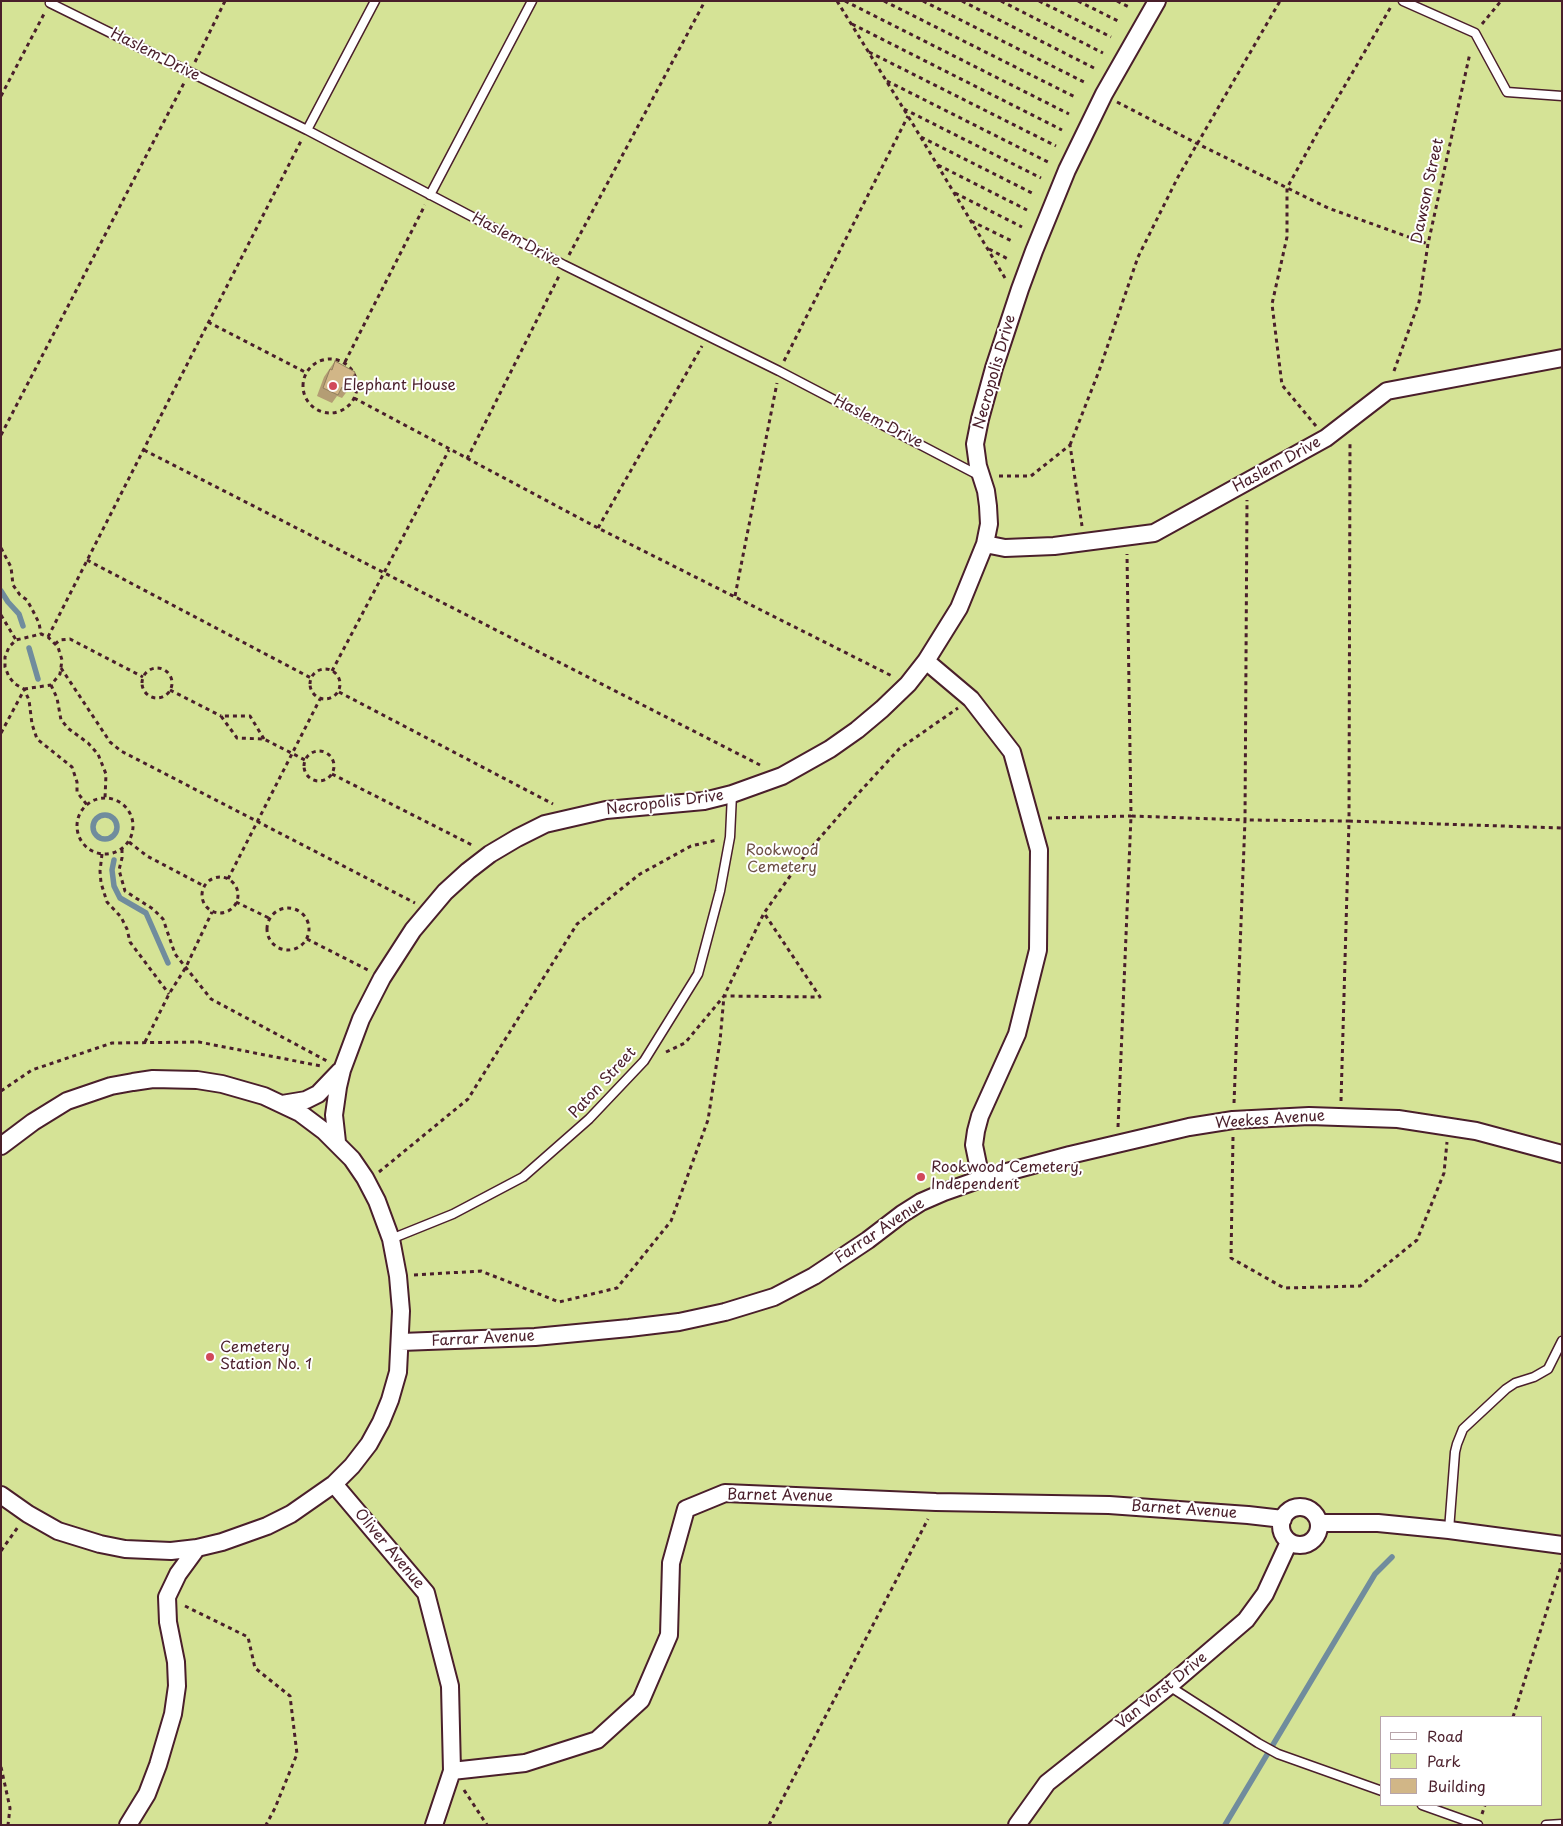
<!DOCTYPE html>
<style>
body{margin:0}
#map{position:relative;width:1563px;height:1826px;overflow:hidden;background:#fff;font-family:"Playpen Sans",sans-serif}
canvas{display:block}
.frame{position:absolute;inset:0;border:2px solid #4a1f2b;pointer-events:none}
.legend{position:absolute;left:1380px;top:1716px;width:162px;height:90px;box-sizing:border-box;background:#fff;border:1px solid #b7a5aa;margin:0;padding:6px 9px;list-style:none;font-size:15px;color:#4a1f2b}
.legend li{display:flex;align-items:center;gap:10px;height:25px}
.legend b{width:25px;border:1px solid #b7a5aa}
</style>
<div id="map">
<canvas width="1563" height="1826"></canvas>
<div class="frame"></div>
<ul class="legend">
<li><b style="height:6px;background:#fff"></b>Road</li>
<li><b style="height:14px;background:#d5e396"></b>Park</li>
<li><b style="height:14px;background:#d1b687"></b>Building</li>
</ul>
</div>
<script>
const ctx = document.querySelector('canvas').getContext('2d');
ctx.lineJoin = 'round';
function paint(path, color) { ctx.fillStyle = color; ctx.fill(path, 'evenodd'); }
const toPath = rows => new Path2D(rows.map(r => 'M' + r).join(''));
function strokePath(path, color, width, dash) { ctx.strokeStyle = color; ctx.lineWidth = width; ctx.lineCap = dash ? 'butt' : 'round'; ctx.setLineDash(dash || []); ctx.stroke(path); }
function write(font, color, halo, rows, align = 'center') {
  ctx.font = font + ' "Playpen Sans",sans-serif'; ctx.lineWidth = 4; ctx.setLineDash([]); ctx.textBaseline = 'middle'; ctx.strokeStyle = halo; ctx.fillStyle = color; for (const [text, x, y, turn = 0] of rows) {
    ctx.save(); ctx.translate(x, y); ctx.rotate((+turn || 0) * Math.PI / 180); ctx.textAlign = isNaN(turn) ? turn : align; if (halo) ctx.strokeText(text, 0, 0); ctx.fillText(text, 0, 0); ctx.restore();
  }
}
paint(toPath([
 [1,1,1562,1,1562,1825,1,1825],
 [1382,1717,1542,1717,1542,1805,1382,1805]
]), '#d5e396');
strokePath(toPath([
 [1,591,8,602,19,614,23,626],
 [29,648,38,679],
 '93 827a12 12 0 1 1 24 0a12 12 0 1 1-24 0Z',
 [114,860,112,870,114,886,120,898,146,913,168,963],
 [1225,1825,1375,1574,1392,1557]
]), '#708c9d', 5.5);
const service = toPath([
 [1403,1,1475,33,1507,92,1562,96],
 [50,3,307,130,564,265,779,371,980,476],
 [307,130,375,1],
 [430,195,532,1],
 [391,1239,453,1214,523,1177,589,1119,644,1061,698,974,720,891,730,837,732,794],
 [1449,1530,1455,1452,1457,1444,1463,1429,1506,1389,1515,1383,1534,1377,1548,1369,1562,1341],
 [1169,1686,1258,1743,1278,1754,1382,1791],
 [1422,1805,1478,1825],
 [1546,1825,1562,1824]
]);
const minor = toPath([
 [985,544,1005,548,1054,546,1154,533,1326,438,1387,391,1562,358],
 [926,661,971,699,1012,752,1039,850,1038,950,1017,1034,980,1116,976,1131,974,1145,981,1179],
 [282,1104,306,1100,318,1094,340,1071],
 [337,1142,334,1115,338,1087,342,1070,361,1019,382,978,413,930,445,892,468,871,490,854,517,838,545,824,606,810,704,801,732,794,782,776,830,749,857,730,882,709,908,684,926,661,959,608,985,544,989,524,988,506,986,491,978,466,975,444,980,419,994,368,1020,289,1034,251,1067,170,1104,94,1157,1],
 [1,1146,33,1122,67,1101,111,1086,133,1082,153,1079,197,1080,222,1084,264,1096,300,1113,324,1131,352,1159,365,1178,377,1201,391,1239,398,1276,401,1311,398,1372,390,1400,381,1422,369,1444,352,1466,334,1484,291,1514,267,1526,222,1542,197,1548,171,1551,125,1549,100,1544,58,1531,28,1514,1,1495],
 [401,1342,535,1337,629,1328,679,1322,725,1312,774,1297,814,1276,868,1240,902,1214,921,1202,944,1192,981,1179,1070,1155,1189,1127,1233,1120,1309,1116,1398,1119,1476,1131,1562,1154],
 [334,1484,426,1593,450,1686,452,1771,434,1825],
 '1281 1526a19 19 0 1 1 38 0a19 19 0 1 1-38 0Z',
 [1319,1523,1378,1523,1449,1530,1562,1545],
 [452,1771,525,1763,597,1740,641,1700,669,1635,671,1563,686,1509,725,1493,936,1502,1109,1505,1248,1515,1283,1519],
 [128,1825,147,1794,158,1765,173,1714,177,1686,176,1662,168,1622,167,1597,178,1574,197,1548],
 [1017,1825,1047,1783,1169,1686,1246,1620,1265,1594,1289,1542]
]);
strokePath(service, '#4a1f2b', 11);
strokePath(minor, '#4a1f2b', 20);
strokePath(toPath([
 [837,1,908,116,1005,278],
 [845,1,1069,114],
 [884,1,1077,98],
 [923,1,1084,82],
 [962,1,1094,68],
 [1001,1,1103,53],
 [1039,1,1111,37],
 [1078,1,1120,22],
 [1117,1,1129,7],
 [852,24,1062,130],
 [1482,24,1501,1],
 [869,52,1056,146],
 [195,62,225,1],
 [887,81,1048,162],
 [1,96,44,14],
 [1117,102,1198,144,1328,208,1428,244],
 [904,109,1041,178],
 [921,137,1034,194],
 [938,165,1027,210],
 [955,193,1022,227],
 [971,221,1014,242],
 [989,249,1008,259],
 [569,255,705,1],
 [208,322,307,373],
 '303 386a27 27 0 1 1 54 0a27 27 0 1 1-54 0Z',
 [784,361,908,116],
 [345,362,425,205],
 [1394,371,1419,302,1428,244,1470,53],
 [354,398,598,528,892,676],
 [1316,426,1282,385,1272,304,1287,237,1287,188,1320,128,1392,5],
 [1,435,184,83],
 [1070,445,1099,371,1138,257,1178,177,1280,1],
 [144,450,760,765],
 [467,459,559,276],
 [999,476,1031,476,1070,445,1082,526],
 [598,528,702,346],
 [1,548,11,567,13,585,20,595,27,600,33,611,39,623,41,634],
 [87,560,311,678],
 [735,596,777,383],
 [1,615,16,640],
 [48,637,301,141],
 [55,644,60,640,70,639,143,677],
 '142 683a15 15 0 1 1 30 0a15 15 0 1 1-30 0Z',
 [61,668,110,742,121,751,415,903],
 '310 684a15 15 0 1 1 30 0a15 15 0 1 1-30 0Z',
 [332,671,449,450],
 [51,685,57,698,61,720,69,729,88,743,98,754,106,774,105,798],
 [24,689,51,685,60,674,62,660,58,647,48,637,41,634,16,640,9,647,5,657,5,667,9,677,15,684,24,689,29,700,32,724,37,739,72,767,77,782,77,792,87,805],
 [170,690,221,716],
 [339,692,553,804],
 [1,733,24,690],
 [264,739,250,716,221,716,237,738,264,739,305,760],
 '304 766a15 15 0 1 1 30 0a15 15 0 1 1-30 0Z',
 [332,774,474,846],
 '77 826a28 28 0 1 1 56 0a28 28 0 1 1-56 0Z',
 [1048,818,1131,816,1127,554],
 [129,842,147,856,204,886],
 [122,849,122,858,119,870,125,891,153,909,163,919,175,954,211,999,327,1061],
 [102,854,100,871,101,883,107,902,121,917,127,929,130,942,169,994],
 '202 895a18 18 0 1 1 36 0a18 18 0 1 1-36 0Z',
 [228,879,320,699],
 [236,902,271,919],
 '267 929a21 21 0 1 1 42 0a21 21 0 1 1-42 0Z',
 [307,939,368,970],
 [145,1042,169,994,186,967,212,912],
 [666,1052,685,1043,724,996,764,913,805,855,856,796,899,749,958,708],
 [1,1091,32,1070,112,1043,199,1042,321,1066],
 [1341,1101,1349,821,1562,828],
 [1234,1103,1245,820,1349,821,1350,442],
 [1118,1127,1131,816,1245,820,1247,500],
 [1233,1137,1231,1258,1284,1288,1360,1286,1417,1240,1444,1173,1447,1142],
 [379,1172,468,1099,577,924,640,874,691,846,717,840],
 [414,1275,481,1271,559,1302,617,1288,671,1221,708,1120,720,1041,724,996,820,997,764,913],
 [1,1551,18,1527],
 [185,1606,248,1637,255,1668,290,1696,297,1754,275,1808,266,1825],
 [1513,1717,1562,1563],
 [1,1767,10,1808,8,1825],
 [464,1790,487,1825],
 [1482,1814,1485,1805],
 [769,1825,928,1519]
]), '#4a1f2b', 3, [4, 4]);
strokePath(service, '#fff', 8);
strokePath(minor, '#fff', 16);
paint(toPath([
 [335,361,348,390,342,398,337,396,332,403,317,396,324,377]
]), '#b49d74');
const building = toPath([
 [335,361,355,372,348,390,342,387,338,395,323,388,330,369,332,370,335,361]
]);
paint(building, '#d1b687');
strokePath(building, '#927f5e', 1);
for (const [x, y, r, color] of [
 [333,386,5,"#d1495b"],
 [921,1177,5,"#d1495b"],
 [210,1357,5,"#d1495b"]
]) { const dot = new Path2D(); dot.arc(x, y, r, 0, 2 * Math.PI); ctx.fillStyle = color; ctx.fill(dot); strokePath(dot, '#fff', 2); }
write('15px', '#4a1f2b', '#fff', [
 ["Haslem Drive",155,55,27],
 ["Dawson Street",1428,191,-78],
 ["Haslem Drive",516,240,28],
 ["Necropolis Drive",995,372,-74],
 ["Haslem Drive",878,422,27],
 ["Haslem Drive",1277,465,-29],
 ["Necropolis Drive",665,803,-7],
 ["Paton Street",603,1083,-47],
 ["Weekes Avenue",1270,1120,-4],
 ["Farrar Avenue",880,1231,-34],
 ["Farrar Avenue",483,1339,-3],
 ["Barnet Avenue",780,1496,1],
 ["Barnet Avenue",1184,1510,4],
 ["Oliver Avenue",389,1549,50],
 ["Van Vorst Drive",1162,1691,-39]
]);
write('15px', '#4a1f2b', '#fff', [
 ["Elephant House",343,386],
 ["Rookwood Cemetery,",931,1168],
 ["Independent",931,1185],
 ["Cemetery",220,1348],
 ["Station No. 1",220,1365]
], 'left');
write('15px', '#6d5046', '#fff', [
 ["Rookwood",782,851],
 ["Cemetery",782,868]
]);
</script>
